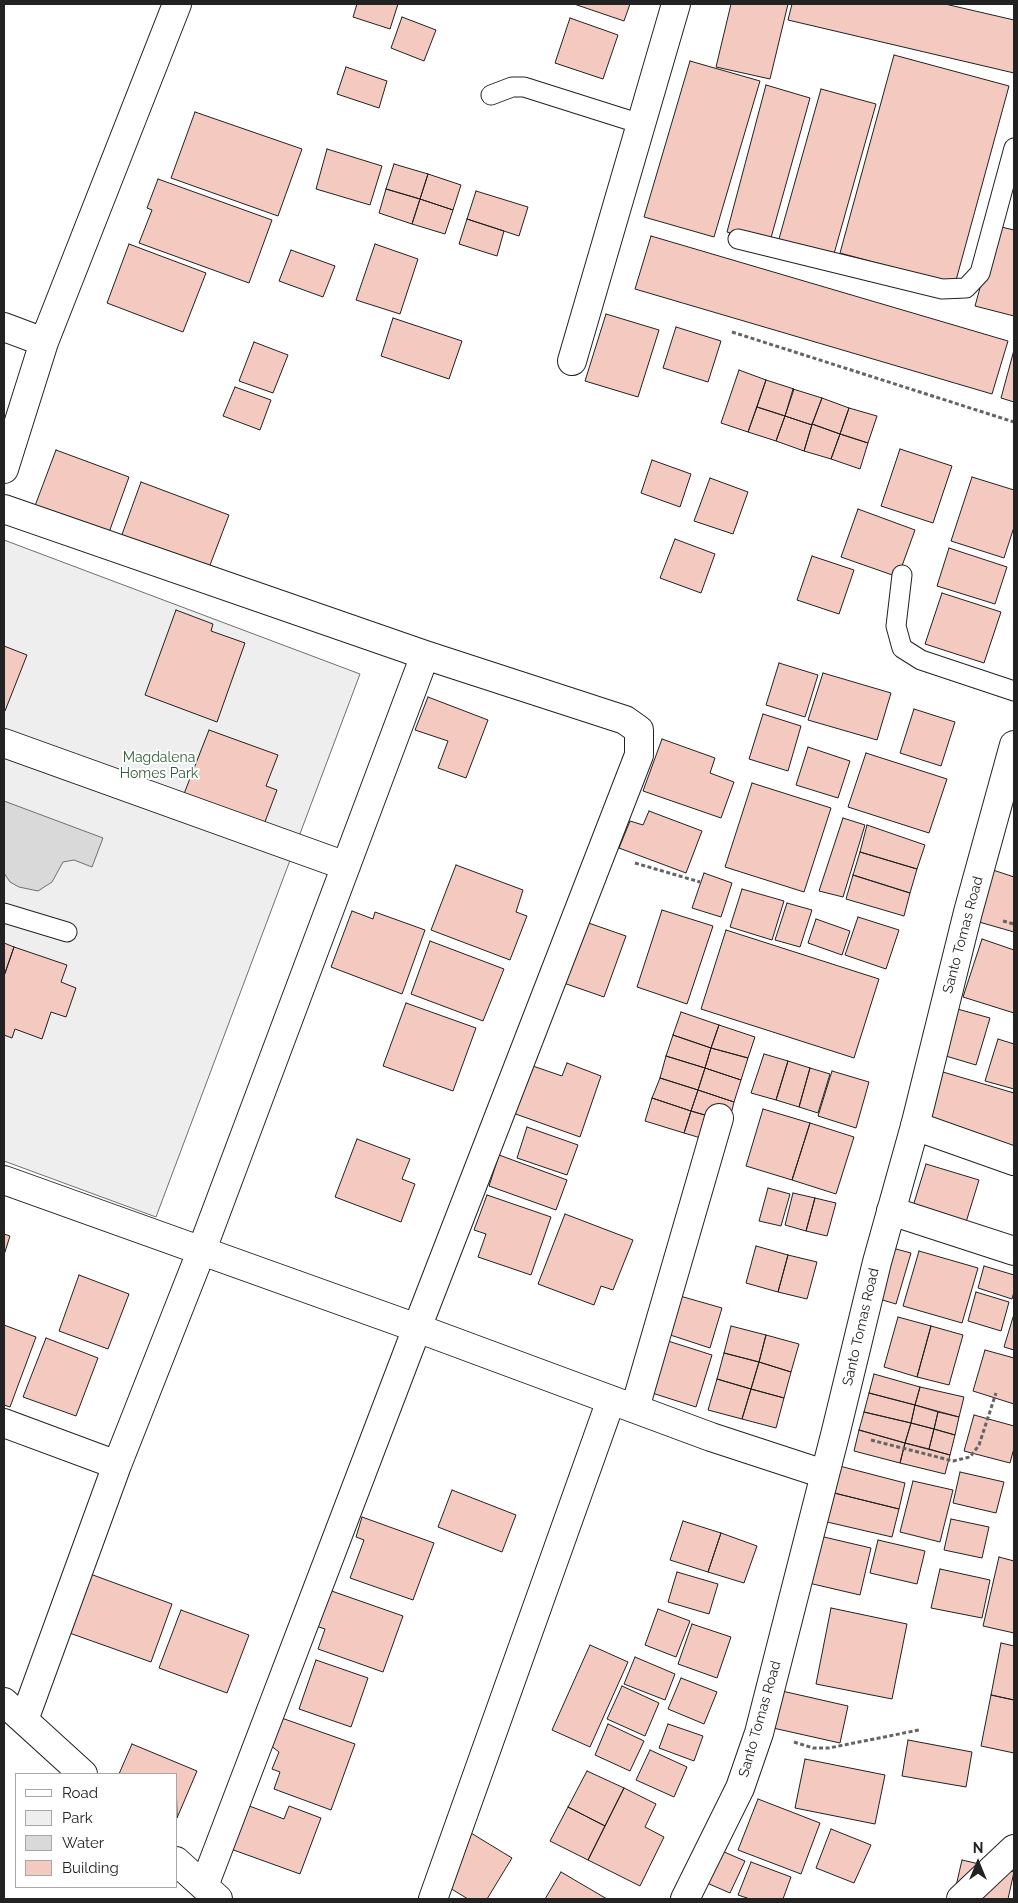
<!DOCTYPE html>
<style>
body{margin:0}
#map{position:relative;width:1018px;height:1903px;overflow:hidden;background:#fff;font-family:Raleway,sans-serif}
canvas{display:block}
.frame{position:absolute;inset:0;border:5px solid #222;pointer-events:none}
.legend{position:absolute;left:15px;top:1773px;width:162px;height:115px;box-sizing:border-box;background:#fff;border:1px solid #a7a7a7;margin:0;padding:6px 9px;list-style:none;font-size:15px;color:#222}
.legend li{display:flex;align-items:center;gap:10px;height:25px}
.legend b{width:25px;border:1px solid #a7a7a7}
.north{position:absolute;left:953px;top:1838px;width:50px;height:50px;-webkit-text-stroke:4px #fff;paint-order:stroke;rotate:0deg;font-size:14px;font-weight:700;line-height:20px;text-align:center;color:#222}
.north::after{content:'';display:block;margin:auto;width:18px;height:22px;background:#222;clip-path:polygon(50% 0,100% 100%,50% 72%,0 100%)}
</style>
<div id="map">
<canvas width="1018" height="1903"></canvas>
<div class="frame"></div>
<ul class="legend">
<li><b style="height:6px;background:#fff"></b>Road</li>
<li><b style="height:14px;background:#eee"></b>Park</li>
<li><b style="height:14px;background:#d9d9d9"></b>Water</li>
<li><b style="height:14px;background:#f3c9c0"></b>Building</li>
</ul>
<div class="north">N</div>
</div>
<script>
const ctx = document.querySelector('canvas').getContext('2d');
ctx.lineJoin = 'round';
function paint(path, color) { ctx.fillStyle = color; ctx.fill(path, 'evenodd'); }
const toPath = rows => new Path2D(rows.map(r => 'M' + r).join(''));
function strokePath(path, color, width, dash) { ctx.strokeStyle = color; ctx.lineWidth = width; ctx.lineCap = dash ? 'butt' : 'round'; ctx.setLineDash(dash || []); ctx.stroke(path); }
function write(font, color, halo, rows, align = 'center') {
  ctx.font = font + ' Raleway,sans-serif'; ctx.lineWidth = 4; ctx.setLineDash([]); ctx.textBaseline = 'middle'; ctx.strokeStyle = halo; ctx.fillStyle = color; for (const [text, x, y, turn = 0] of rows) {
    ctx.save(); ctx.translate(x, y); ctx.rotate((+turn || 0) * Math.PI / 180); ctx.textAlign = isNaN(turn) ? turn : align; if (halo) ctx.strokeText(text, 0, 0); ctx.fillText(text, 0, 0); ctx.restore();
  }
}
const green = toPath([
 [4,540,360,674,156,1217,4,1161,4,540]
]);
paint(green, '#eee');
strokePath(green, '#6f6f6f', 1);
const water = toPath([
 [4,801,103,838,92,867,74,860,63,862,52,882,38,891,19,887,10,882,4,873,4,801]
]);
paint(water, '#d9d9d9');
strokePath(water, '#6f6f6f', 1);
const building = toPath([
 [357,4,398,4,390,29,353,17,357,4],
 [574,4,630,4,624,21,574,4],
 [731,4,788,4,770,79,716,67,731,4],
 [792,4,945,4,1014,20,1014,73,788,20,792,4],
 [402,17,436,30,424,61,391,48,402,17],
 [570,18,618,35,603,79,555,63,570,18],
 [894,55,1009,86,955,284,840,253,894,55],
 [690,61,760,81,714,237,644,217,690,61],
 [346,67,387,81,379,108,337,94,346,67],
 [766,85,810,98,769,245,727,232,766,85],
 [821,89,876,104,832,261,777,246,821,89],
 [195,112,302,149,278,216,171,178,195,112],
 [327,149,382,166,370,205,316,189,327,149],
 [394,164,428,174,420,199,386,189,394,164],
 [428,174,461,185,453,210,420,199,428,174],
 [158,179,272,220,249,283,139,243,152,210,147,208,158,179],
 [386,189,420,199,412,224,379,213,386,189],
 [476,191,528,207,519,236,467,219,476,191],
 [420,199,453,210,445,234,412,224,420,199],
 [467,219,504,231,497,256,459,244,467,219],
 [997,226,1014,230,1014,316,975,306,997,226],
 [651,236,1008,341,992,394,635,289,651,236],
 [129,244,206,273,183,332,107,303,129,244],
 [375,244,418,259,400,314,356,300,375,244],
 [291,250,335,266,323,297,279,281,291,250],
 [606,314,659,330,638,397,585,381,606,314],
 [393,318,462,341,449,379,381,356,393,318],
 [676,327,721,341,708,382,663,368,676,327],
 [254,342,288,355,273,393,239,381,254,342],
 [1014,350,1014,402,1001,398,1014,350],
 [739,370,766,380,748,432,721,423,739,370],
 [766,380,794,389,785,416,757,407,766,380],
 [235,387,271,400,260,430,223,416,235,387],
 [793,389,822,398,812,425,785,416,793,389],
 [822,398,849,408,840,434,812,424,822,398],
 [757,407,785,416,776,441,748,432,757,407],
 [849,408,877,416,868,443,840,434,849,408],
 [785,416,812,425,804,451,776,441,785,416],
 [812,424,840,434,831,459,804,451,812,424],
 [840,434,868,443,860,469,831,459,840,434],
 [900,449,952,466,933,523,881,506,900,449],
 [56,450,129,477,107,538,33,511,56,450],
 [652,460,691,474,680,507,641,493,652,460],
 [972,477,1014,490,1014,527,1004,558,951,541,972,477],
 [710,478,748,492,733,534,694,521,710,478],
 [141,482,229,515,207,573,120,540,141,482],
 [858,509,915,530,898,577,841,557,858,509],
 [675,539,715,554,701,593,660,578,675,539],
 [949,548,1007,567,995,604,937,586,949,548],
 [812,556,854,570,839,614,797,600,812,556],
 [942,593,1001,612,984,663,925,644,942,593],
 [176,610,213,624,211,631,245,643,217,722,145,695,176,610],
 [4,646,27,655,5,711,4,710,4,646],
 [779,663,818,675,805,717,766,705,779,663],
 [823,673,891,693,877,740,808,720,823,673],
 [428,697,488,720,466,778,438,768,448,741,415,730,428,697],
 [914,709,955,722,941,766,900,753,914,709],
 [763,714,801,726,788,771,749,759,763,714],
 [209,730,278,755,266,786,277,790,260,835,180,804,209,730],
 [662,739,715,758,710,773,734,782,721,818,643,791,662,739],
 [808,747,850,761,838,798,796,785,808,747],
 [866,753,947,779,929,833,848,807,866,753],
 [752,783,831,808,804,892,725,867,752,783],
 [649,811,702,831,686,873,619,848,630,821,643,825,649,811],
 [843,818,865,825,843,897,819,891,843,818],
 [867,825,925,845,917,869,860,852,867,825],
 [860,852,917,869,910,893,853,875,860,852],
 [456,865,523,890,516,912,527,916,510,960,431,930,456,865],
 [993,870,1014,877,1014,932,979,922,993,870],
 [704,873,732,883,721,917,692,908,704,873],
 [853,875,910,893,904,916,846,899,853,875],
 [742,889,784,901,772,940,730,927,742,889],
 [787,903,812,910,800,947,775,940,787,903],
 [662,910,713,926,687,1004,637,987,662,910],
 [352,911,373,919,375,912,425,930,402,994,331,967,352,911],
 [858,917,899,930,886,969,845,955,858,917],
 [577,919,626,936,604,997,555,980,577,919],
 [816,919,850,931,842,955,808,943,816,919],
 [726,930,879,979,854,1058,701,1009,726,930],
 [982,939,1014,950,1014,1013,963,997,982,939],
 [430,941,504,969,483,1021,411,994,430,941],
 [4,943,14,947,4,976,4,943],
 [14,947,67,965,61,982,76,988,66,1017,51,1012,42,1039,15,1029,12,1038,4,1035,4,976,14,947],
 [406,1003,476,1028,453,1091,383,1066,406,1003],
 [943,1005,990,1018,976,1065,929,1051,943,1005],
 [681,1012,719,1025,711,1048,673,1035,681,1012],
 [719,1025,755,1037,748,1058,711,1048,719,1025],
 [673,1035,711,1048,705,1068,666,1056,673,1035],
 [998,1039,1014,1044,1014,1089,985,1081,998,1039],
 [711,1048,748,1058,741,1080,705,1068,711,1048],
 [764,1054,788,1061,776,1100,751,1093,764,1054],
 [666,1056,705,1068,698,1090,660,1078,666,1056],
 [788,1061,810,1068,799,1107,776,1100,788,1061],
 [567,1063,601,1076,580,1137,510,1112,527,1064,562,1076,567,1063],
 [705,1068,741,1080,734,1102,698,1090,705,1068],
 [810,1068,830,1074,818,1113,799,1107,810,1068],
 [832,1071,869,1082,856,1128,818,1116,832,1071],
 [943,1072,1014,1093,1014,1153,926,1127,943,1072],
 [660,1078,698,1090,691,1111,652,1098,660,1078],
 [698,1090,734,1102,729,1122,691,1111,698,1090],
 [652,1098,691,1111,684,1133,645,1121,652,1098],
 [763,1109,810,1123,792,1180,746,1166,763,1109],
 [691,1111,729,1122,721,1144,684,1133,691,1111],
 [810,1123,854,1137,836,1194,792,1180,810,1123],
 [527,1127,578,1145,567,1175,517,1158,527,1127],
 [357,1139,410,1159,402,1179,415,1184,401,1222,335,1197,357,1139],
 [499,1155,567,1180,556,1210,489,1186,499,1155],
 [926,1164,979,1180,963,1232,910,1216,926,1164],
 [768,1188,790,1194,781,1226,759,1221,768,1188],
 [793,1193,815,1198,806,1231,785,1225,793,1193],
 [487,1195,551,1217,531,1275,478,1257,486,1234,474,1230,487,1195],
 [815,1198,836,1203,827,1236,806,1231,815,1198],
 [565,1214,633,1240,613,1290,601,1286,594,1305,538,1284,565,1214],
 [4,1234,10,1236,4,1255,4,1234],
 [877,1244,911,1253,896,1304,862,1294,877,1244],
 [756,1246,788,1255,778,1292,746,1283,756,1246],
 [919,1251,978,1268,962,1323,903,1306,919,1251],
 [788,1255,817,1262,807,1299,778,1292,788,1255],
 [984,1266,1014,1275,1014,1292,1012,1299,978,1288,984,1266],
 [79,1275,129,1294,108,1349,59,1331,79,1275],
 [976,1292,1009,1302,1001,1331,968,1321,976,1292],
 [673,1294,722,1308,710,1348,661,1332,673,1294],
 [1014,1314,1014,1350,1004,1347,1014,1314],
 [898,1317,931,1326,917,1377,884,1367,898,1317],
 [4,1325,36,1337,10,1407,4,1405,4,1325],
 [731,1326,766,1335,759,1362,724,1353,731,1326],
 [931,1326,963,1335,949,1385,917,1377,931,1326],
 [766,1335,799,1344,791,1372,759,1362,766,1335],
 [46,1338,98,1358,76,1416,23,1397,46,1338],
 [668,1341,712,1355,696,1407,652,1393,668,1341],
 [985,1350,1014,1358,1014,1404,973,1391,985,1350],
 [724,1353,759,1362,751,1389,717,1379,724,1353],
 [759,1362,791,1372,784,1398,751,1389,759,1362],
 [874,1374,920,1387,915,1405,869,1393,874,1374],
 [717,1379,751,1389,742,1419,708,1410,717,1379],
 [920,1387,964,1397,959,1417,915,1405,920,1387],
 [751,1389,784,1398,776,1428,742,1419,751,1389],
 [869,1393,915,1405,911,1423,864,1412,869,1393],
 [915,1405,938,1412,934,1429,911,1423,915,1405],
 [864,1412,911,1423,905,1443,859,1430,864,1412],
 [938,1412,959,1417,955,1435,934,1429,938,1412],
 [974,1415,1014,1426,1014,1448,1010,1463,964,1451,974,1415],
 [911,1423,934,1429,929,1449,905,1443,911,1423],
 [934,1429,955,1435,950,1455,929,1449,934,1429],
 [859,1430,905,1443,900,1463,854,1451,859,1430],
 [905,1443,950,1455,945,1474,900,1463,905,1443],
 [828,1463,905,1483,899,1509,822,1490,828,1463],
 [960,1472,1004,1482,996,1513,953,1503,960,1472],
 [913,1481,953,1490,940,1542,900,1532,913,1481],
 [452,1490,516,1515,502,1552,438,1527,452,1490],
 [822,1490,899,1509,892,1537,814,1519,822,1490],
 [362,1517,434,1543,413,1600,350,1578,364,1540,356,1537,362,1517],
 [951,1519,989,1527,982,1558,944,1550,951,1519],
 [683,1521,721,1533,708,1572,670,1560,683,1521],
 [721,1533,757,1546,744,1583,708,1572,721,1533],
 [811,1534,871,1548,860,1595,800,1581,811,1534],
 [878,1540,925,1551,917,1584,870,1573,878,1540],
 [999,1557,1014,1561,1014,1633,983,1626,999,1557],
 [940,1569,990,1580,982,1618,931,1608,940,1569],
 [82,1571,172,1604,151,1662,61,1630,82,1571],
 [677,1572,718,1584,709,1614,668,1602,677,1572],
 [323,1588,403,1616,383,1672,318,1649,325,1629,310,1624,323,1588],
 [831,1608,907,1624,892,1699,816,1684,831,1608],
 [658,1609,690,1621,676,1657,645,1645,658,1609],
 [181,1610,249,1635,227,1693,159,1668,181,1610],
 [692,1624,731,1637,717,1678,678,1664,692,1624],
 [1001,1643,1014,1646,1014,1700,991,1695,1001,1643],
 [590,1645,628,1662,590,1747,552,1730,590,1645],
 [635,1657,675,1674,665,1700,624,1684,635,1657],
 [316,1660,368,1678,351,1727,299,1709,316,1660],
 [681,1678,717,1692,704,1724,668,1709,681,1678],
 [622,1686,659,1703,645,1736,607,1719,622,1686],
 [782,1691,848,1706,840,1743,773,1728,782,1691],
 [991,1695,1014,1700,1014,1753,981,1746,991,1695],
 [276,1716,355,1744,331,1810,274,1789,280,1772,272,1769,279,1752,266,1742,276,1716],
 [608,1724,644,1741,630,1771,595,1755,608,1724],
 [668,1724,703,1736,694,1761,659,1748,668,1724],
 [908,1740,972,1752,966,1787,902,1776,908,1740],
 [132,1744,197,1771,177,1818,176,1774,119,1774,132,1744],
 [650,1750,687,1767,674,1797,636,1780,650,1750],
 [805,1759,885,1775,875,1824,795,1808,805,1759],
 [587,1771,624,1788,605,1826,568,1807,587,1771],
 [624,1788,656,1804,645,1827,664,1837,640,1886,588,1860,624,1788],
 [758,1799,820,1823,801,1874,738,1850,758,1799],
 [244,1804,284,1819,289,1806,321,1818,300,1874,228,1848,244,1804],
 [568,1807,605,1826,588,1860,550,1841,568,1807],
 [831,1829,871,1845,854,1883,816,1868,831,1829],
 [471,1833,512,1858,487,1899,468,1899,440,1882,471,1833],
 [715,1848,745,1861,730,1893,700,1880,715,1848],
 [962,1860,1014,1872,1008,1899,953,1899,962,1860],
 [751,1862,791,1877,783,1899,750,1899,738,1895,751,1862],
 [561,1872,607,1899,545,1899,561,1872]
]);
paint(building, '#f3c9c0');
strokePath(building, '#222', 1);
const lane = toPath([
 [491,95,512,87,524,87,641,124],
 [738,239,942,289,966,288,980,273,1014,148],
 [902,575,896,626,902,648,921,660,1014,691],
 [4,913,67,932]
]);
const street = toPath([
 [4,327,44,342],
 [572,361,676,4],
 [4,469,44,342,177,4],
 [4,509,425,655,625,720,639,730,639,755,417,1328,204,1886],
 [4,743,346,866],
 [915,1126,1014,1161],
 [4,1180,417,1328,711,1437,824,1474],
 [891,1211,1014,1251],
 [635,1408,719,1118],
 [4,1423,117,1465],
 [4,1702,83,1774],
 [24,1720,117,1465,201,1252,425,655],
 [176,1861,218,1899],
 [433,1899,611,1400],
 [961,1899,1014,1849]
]);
const secondary = toPath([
 [685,1899,740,1788,759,1733,836,1431,877,1262,915,1126,968,912,1014,745]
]);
strokePath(lane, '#222', 21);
strokePath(street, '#222', 30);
strokePath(secondary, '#222', 30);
strokePath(toPath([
 [732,332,1014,422],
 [635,863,700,882],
 [1003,921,1014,924],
 [871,1440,953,1461,970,1457,979,1445,996,1393],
 [794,1742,813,1748,829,1748,919,1730]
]), '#646464', 3, [4, 2.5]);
strokePath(lane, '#fff', 19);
strokePath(street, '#fff', 28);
strokePath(secondary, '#fff', 28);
write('14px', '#2f5e38', '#fff', [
 ["Magdalena",159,758],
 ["Homes Park",159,774]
]);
write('14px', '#222', '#fff', [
 ["Santo Tomas Road",963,935,-75],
 ["Santo Tomas Road",861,1327,-77],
 ["Santo Tomas Road",760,1719,-74]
]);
</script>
